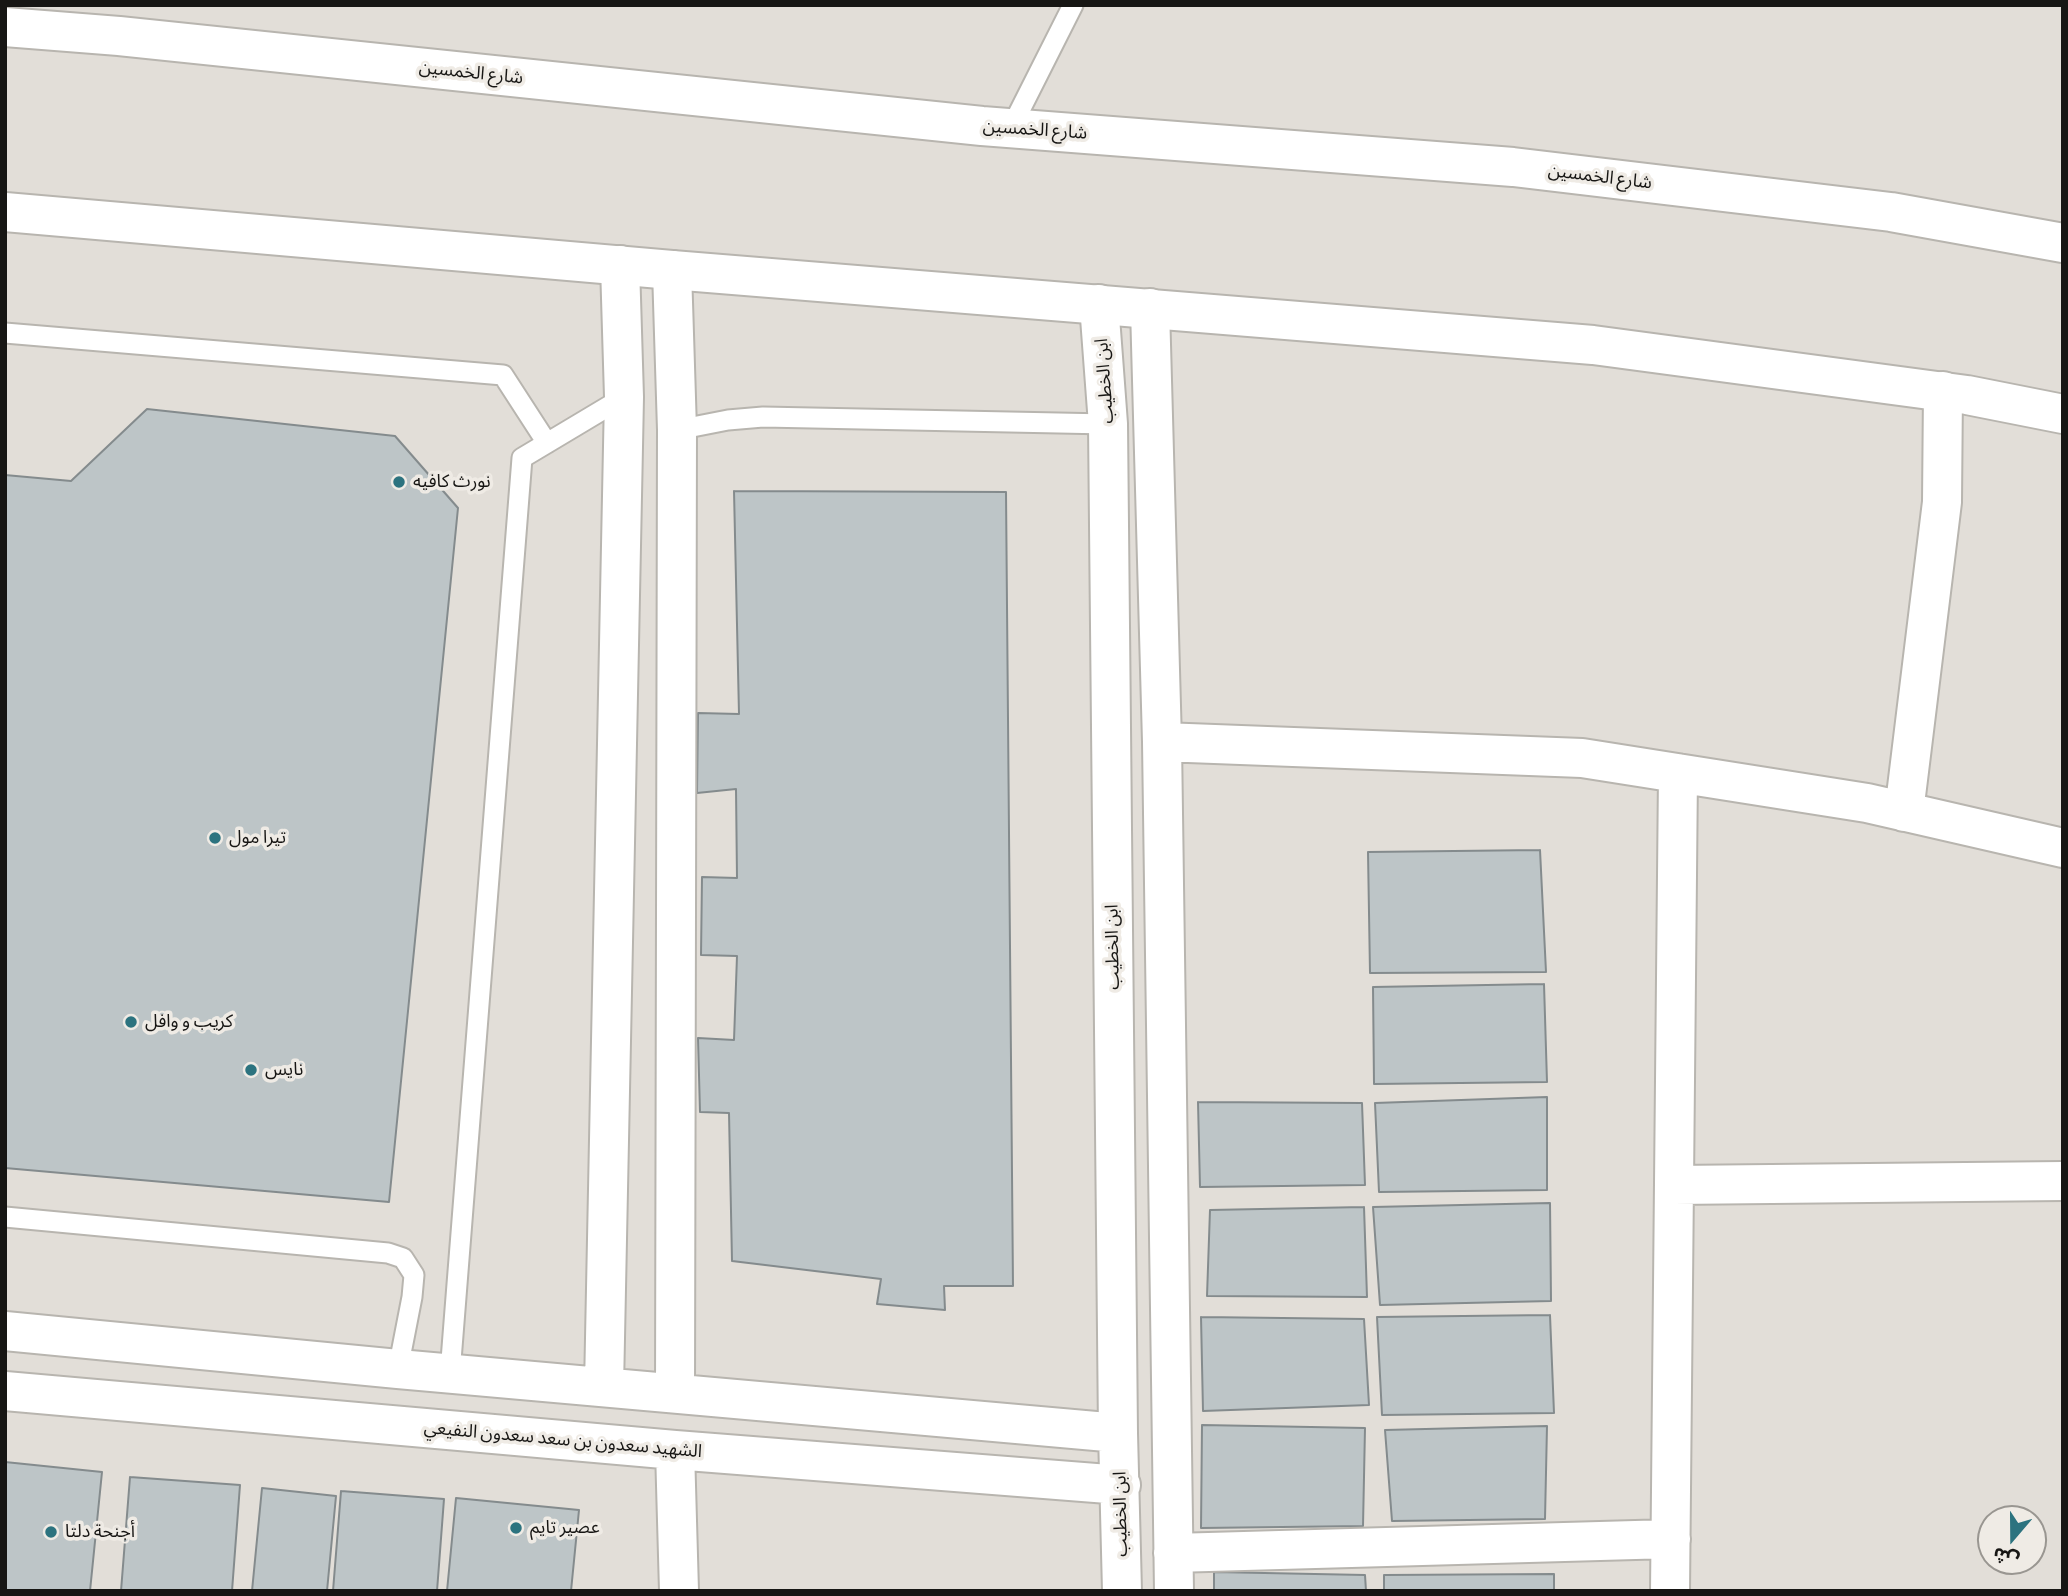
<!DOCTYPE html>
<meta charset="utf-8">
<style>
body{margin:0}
#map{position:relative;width:2068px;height:1596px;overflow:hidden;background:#e2ded8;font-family:Manrope,"Noto Sans Arabic",sans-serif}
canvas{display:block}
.frame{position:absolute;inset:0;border:7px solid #171614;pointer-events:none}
.north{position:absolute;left:1977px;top:1505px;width:70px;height:70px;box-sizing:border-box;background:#efebe5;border:2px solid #999691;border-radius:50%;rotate:200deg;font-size:19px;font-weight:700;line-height:28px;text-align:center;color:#171614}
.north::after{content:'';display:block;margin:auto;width:24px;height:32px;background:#2c737f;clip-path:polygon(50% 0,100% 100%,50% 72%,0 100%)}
</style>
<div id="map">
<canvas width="2068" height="1596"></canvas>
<div class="frame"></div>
<div class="north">ش</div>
</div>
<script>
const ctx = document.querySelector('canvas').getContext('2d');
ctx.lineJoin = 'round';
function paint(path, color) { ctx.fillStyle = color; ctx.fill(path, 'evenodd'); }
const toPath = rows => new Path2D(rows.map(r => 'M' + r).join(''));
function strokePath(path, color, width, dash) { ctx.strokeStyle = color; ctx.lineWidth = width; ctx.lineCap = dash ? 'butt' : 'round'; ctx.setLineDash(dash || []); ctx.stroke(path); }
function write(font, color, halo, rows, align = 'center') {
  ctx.font = font + ' Manrope,"Noto Sans Arabic",sans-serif'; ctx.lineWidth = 7; ctx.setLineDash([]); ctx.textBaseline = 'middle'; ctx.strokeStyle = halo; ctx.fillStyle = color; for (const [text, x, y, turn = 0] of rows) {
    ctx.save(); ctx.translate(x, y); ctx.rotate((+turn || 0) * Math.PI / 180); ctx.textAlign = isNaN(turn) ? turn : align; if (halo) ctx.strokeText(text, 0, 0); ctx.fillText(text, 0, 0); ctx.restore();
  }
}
const building = toPath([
 [147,409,395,436,458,508,389,1202,5,1168,5,475,71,481,147,409],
 [734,491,1006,492,1013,1286,944,1286,945,1310,877,1304,881,1279,732,1261,729,1113,700,1112,698,1038,734,1040,737,956,701,955,702,877,737,878,736,789,697,793,698,713,739,714,734,491],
 [1540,850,1546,972,1370,973,1368,852,1540,850],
 [1544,984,1547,1082,1374,1084,1373,987,1544,984],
 [1547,1097,1547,1190,1379,1192,1375,1103,1547,1097],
 [1198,1102,1362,1103,1365,1185,1200,1187,1198,1102],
 [1550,1203,1551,1301,1380,1305,1373,1207,1550,1203],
 [1364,1207,1367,1297,1207,1296,1210,1210,1364,1207],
 [1550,1315,1554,1413,1382,1415,1377,1317,1550,1315],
 [1201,1317,1364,1319,1369,1405,1203,1411,1201,1317],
 [1202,1425,1365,1428,1363,1526,1201,1528,1202,1425],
 [1547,1426,1545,1519,1392,1521,1385,1430,1547,1426],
 [5,1462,102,1472,90,1591,5,1591,5,1462],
 [130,1477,240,1485,232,1591,121,1591,130,1477],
 [262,1488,336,1496,327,1591,252,1591,262,1488],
 [341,1491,444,1499,437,1591,333,1591,341,1491],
 [456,1498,579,1510,571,1591,447,1591,456,1498],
 [1214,1572,1365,1575,1366,1591,1214,1591,1214,1572],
 [1554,1574,1554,1591,1384,1591,1384,1575,1554,1574]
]);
paint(building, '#bdc5c7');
strokePath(building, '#848b8d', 2);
const lane = toPath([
 [1011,128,1073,5],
 [5,333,503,375,547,443],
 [677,430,728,420,763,417,1108,424],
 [5,1217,388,1253,403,1258,414,1275,412,1297,398,1369],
 [450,1373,522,458,624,397]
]);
const street = toPath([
 [672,270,677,430,675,1393],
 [1099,304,1108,424,1118,1433,1122,1591],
 [1150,308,1162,742,1174,1591],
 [1162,742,1582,758,1867,803,2063,848],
 [1904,812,1942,502,1943,391],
 [1674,1185,2063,1181],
 [5,1331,398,1369,1118,1433],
 [604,1387,624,397,620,265],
 [5,1391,675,1450,1121,1485],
 [675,1450,679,1591],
 [1173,1553,1671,1539],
 [1670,1591,1678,773]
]);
const secondary = toPath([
 [5,27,119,36,982,126,1513,167,1891,212,2063,243],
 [5,212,672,270,1593,345,1967,395,2063,414]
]);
strokePath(lane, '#b8b5af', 23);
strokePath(street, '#b8b5af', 42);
strokePath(secondary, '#b8b5af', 42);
strokePath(lane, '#fff', 19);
strokePath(street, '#fff', 38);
strokePath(secondary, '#fff', 38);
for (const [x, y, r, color] of [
 [399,482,7,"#2c737f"],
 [215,838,7,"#2c737f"],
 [131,1022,7,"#2c737f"],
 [251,1070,7,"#2c737f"],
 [516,1528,7,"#2c737f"],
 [51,1532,7,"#2c737f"]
]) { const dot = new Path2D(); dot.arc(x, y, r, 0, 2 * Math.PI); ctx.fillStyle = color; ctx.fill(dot); strokePath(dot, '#efebe5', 2.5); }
write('18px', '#171614', '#efebe5', [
 ["شارع الخمسين",471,73,6],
 ["شارع الخمسين",1035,130,4],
 ["شارع الخمسين",1600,177,7],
 ["ابن الخطيب",1105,381,-94],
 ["ابن الخطيب",1113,947,-91],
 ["الشهيد سعدون بن سعد سعدون النفيعي",563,1440,5],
 ["ابن الخطيب",1121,1514,-91]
]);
write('18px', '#171614', '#efebe5', [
 ["نورث كافيه",413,482],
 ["تيرا مول",229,838],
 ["كريب و وافل",145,1022],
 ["نايس",265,1070],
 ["عصير تايم",530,1528],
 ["أجنحة دلتا",65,1532]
], 'left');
</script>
